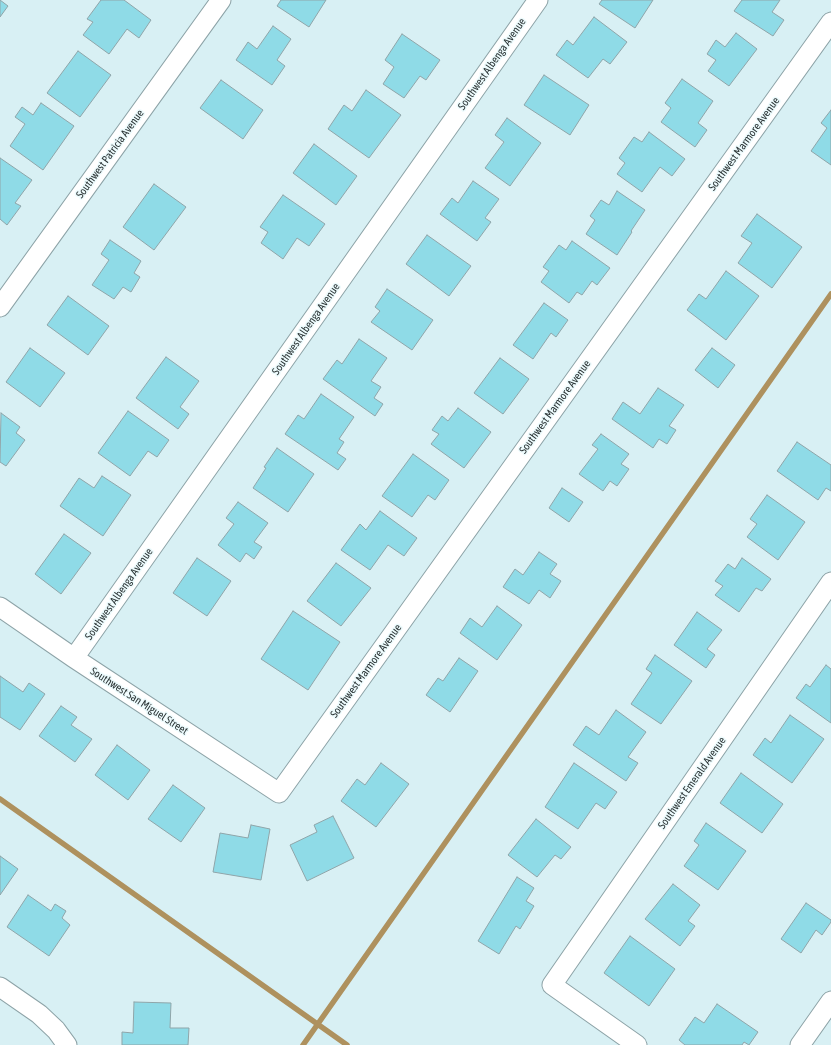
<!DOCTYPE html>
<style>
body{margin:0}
canvas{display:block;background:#d8f0f4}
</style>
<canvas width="831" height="1045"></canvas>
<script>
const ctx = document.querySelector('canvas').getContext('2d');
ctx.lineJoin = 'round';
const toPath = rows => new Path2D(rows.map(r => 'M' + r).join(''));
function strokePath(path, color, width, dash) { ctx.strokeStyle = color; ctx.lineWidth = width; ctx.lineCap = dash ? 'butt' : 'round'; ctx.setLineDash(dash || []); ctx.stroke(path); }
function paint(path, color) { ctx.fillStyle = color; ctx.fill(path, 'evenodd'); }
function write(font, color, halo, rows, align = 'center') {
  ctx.font = font + ' "Asap Condensed",sans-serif'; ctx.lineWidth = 3; ctx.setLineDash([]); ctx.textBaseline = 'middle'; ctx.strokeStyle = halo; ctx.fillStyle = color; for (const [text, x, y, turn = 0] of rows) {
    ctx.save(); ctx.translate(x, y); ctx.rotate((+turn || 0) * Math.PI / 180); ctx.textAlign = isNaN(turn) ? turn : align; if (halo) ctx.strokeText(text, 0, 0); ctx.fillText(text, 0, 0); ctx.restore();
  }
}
strokePath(toPath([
 [0,799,347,1045],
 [303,1045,831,294]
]), '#ae915e', 5.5);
const building = toPath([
 [0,0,8,6,0,17,0,0],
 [101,0,124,0,151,20,139,38,127,29,109,54,83,35,93,22,87,19,101,0],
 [281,0,326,0,309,27,277,6,281,0],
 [602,0,653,0,635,28,599,4,602,0],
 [742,0,780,0,772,12,784,20,773,36,734,11,742,0],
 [594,17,627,42,610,64,603,59,588,78,556,55,567,40,573,45,594,17],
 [273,26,291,39,277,60,285,66,272,85,236,60,248,42,257,49,273,26],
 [736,33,757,49,729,86,708,71,716,60,707,54,716,40,725,47,736,33],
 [402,34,440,60,426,80,420,76,404,98,383,84,394,67,385,60,402,34],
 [78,51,111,75,80,117,47,93,78,51],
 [544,75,589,105,570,135,524,105,544,75],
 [682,79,713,101,698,123,707,130,695,147,661,122,671,108,665,103,682,79],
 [221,80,263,110,243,139,200,108,221,80],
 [366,90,401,115,369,158,328,129,344,105,352,111,366,90],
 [41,103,74,126,43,170,10,146,25,124,15,117,22,107,33,115,41,103],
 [831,110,831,165,811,151,827,128,821,123,831,110],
 [507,118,541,143,510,186,485,168,504,142,495,135,507,118],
 [649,132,685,159,672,176,660,167,642,192,617,174,625,163,619,158,634,137,642,142,649,132],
 [314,144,357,176,336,205,293,173,314,144],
 [0,158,32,180,15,203,21,206,7,225,0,219,0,158],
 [473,181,499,199,485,218,491,222,477,241,440,214,452,198,458,203,473,181],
 [154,184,186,207,154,250,123,227,154,184],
 [617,191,645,210,631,231,632,232,617,255,586,234,595,220,590,216,601,200,609,205,617,191],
 [283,195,325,224,309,246,297,238,283,259,261,243,268,232,260,227,283,195],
 [757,214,802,247,772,288,738,263,752,243,741,236,757,214],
 [427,235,471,266,449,296,406,264,427,235],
 [110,240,141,261,134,273,140,277,131,292,123,287,114,299,92,285,109,260,101,254,110,240],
 [572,241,610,268,597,285,592,281,582,295,577,292,569,303,541,282,549,271,543,267,559,245,566,250,572,241],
 [726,271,759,296,726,340,687,310,699,294,706,299,726,271],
 [387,289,433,320,412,350,371,322,380,311,375,307,387,289],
 [68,296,109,326,88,355,47,325,68,296],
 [544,303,568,320,556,337,551,333,533,359,513,345,544,303],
 [359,339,387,358,371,381,381,387,374,398,383,404,375,416,323,379,337,360,342,364,359,339],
 [30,348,65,373,40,407,6,382,30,348],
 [712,348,735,365,718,388,695,370,712,348],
 [166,357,199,381,180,407,189,414,178,429,136,398,166,357],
 [500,358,529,379,503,414,474,393,500,358],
 [658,388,684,405,669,426,676,430,667,444,659,439,653,448,612,419,623,402,640,414,658,388],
 [321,394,354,417,339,439,344,442,337,453,346,459,338,470,285,434,298,415,304,419,321,394],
 [458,408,491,432,464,468,431,444,439,434,432,430,442,416,448,421,458,408],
 [128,411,169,440,157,457,148,451,130,476,98,453,128,411],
 [1,413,20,427,16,433,25,440,6,466,0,462,1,413],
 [601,434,629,454,621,464,629,469,617,486,610,481,603,491,579,474,598,449,592,445,601,434],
 [797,442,831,465,831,491,826,488,818,500,777,471,797,442],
 [277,448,314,474,288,512,253,488,266,468,264,467,277,448],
 [413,454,449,480,435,500,428,495,412,517,382,496,413,454],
 [102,476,131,495,103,536,60,506,79,478,94,488,102,476],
 [562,488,583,502,569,522,549,508,562,488],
 [767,495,805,522,778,560,747,537,757,524,750,519,767,495],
 [238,502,268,523,254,542,262,547,254,559,246,553,240,562,218,545,234,524,226,518,238,502],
 [380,511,417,538,404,556,388,545,370,570,341,550,360,524,366,530,380,511],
 [64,534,91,553,61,594,35,574,64,534],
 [539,552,557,564,550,574,561,581,550,598,539,590,529,604,503,587,515,569,523,575,539,552],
 [197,558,231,581,207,616,173,593,197,558],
 [742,558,771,579,762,591,756,588,739,612,715,595,723,586,715,581,728,564,735,569,742,558],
 [336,563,371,588,341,626,307,601,336,563],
 [497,606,522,625,497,660,460,633,470,618,482,627,497,606],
 [293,611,340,642,308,690,261,659,293,611],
 [697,612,722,630,707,649,715,655,706,668,674,645,697,612],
 [655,655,692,681,661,724,631,704,652,673,646,669,655,655],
 [459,658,478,671,450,712,426,695,438,678,443,681,459,658],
 [826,665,831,669,831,723,796,698,806,684,810,687,826,665],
 [0,676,23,692,29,683,45,694,20,730,0,717,0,676],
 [61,706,77,717,71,725,92,739,75,762,39,736,61,706],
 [616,710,646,732,628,757,638,763,626,781,573,745,586,726,599,735,616,710],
 [790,715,824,739,792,783,753,755,765,738,771,743,790,715],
 [117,745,150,770,128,800,95,775,117,745],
 [381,763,409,784,376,827,341,801,357,779,365,785,381,763],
 [574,763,617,792,605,809,596,803,578,829,545,807,574,763],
 [741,773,783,804,762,833,720,803,741,773],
 [173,785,205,808,181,842,148,819,173,785],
 [333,816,354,858,307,881,290,845,317,832,314,825,333,816],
 [536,819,571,847,561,859,555,855,537,877,508,855,536,819],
 [706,823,746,851,718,890,684,866,699,845,694,841,706,823],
 [251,825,270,829,261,880,213,872,220,833,248,838,251,825],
 [0,856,18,869,0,895,0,856],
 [517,877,534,888,526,901,534,906,520,929,516,926,499,954,478,941,517,877],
 [673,884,700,905,688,921,695,926,680,946,645,919,673,884],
 [28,895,51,911,55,904,66,911,62,918,70,925,49,956,7,927,28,895],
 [806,903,831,920,831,922,822,935,816,930,801,953,781,939,806,903],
 [630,936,675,969,649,1006,604,973,630,936],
 [134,1002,171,1003,170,1028,189,1028,188,1045,122,1045,122,1032,133,1033,134,1002],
 [717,1004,758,1032,749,1045,744,1042,742,1045,685,1045,679,1040,695,1017,704,1023,717,1004]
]);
paint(building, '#8fdbe7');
strokePath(building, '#8fa5a9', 1);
const minor = toPath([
 [0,307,221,0],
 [0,607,74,658,279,793,831,22],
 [74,658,538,0],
 [0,987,39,1014,56,1030,67,1045],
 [637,1045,552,985,831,582],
 [800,1045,831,1001]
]);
strokePath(minor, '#8da3a7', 21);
strokePath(minor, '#fff', 19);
write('11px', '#2a3334', '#edfbfd', [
 ["Southwest Albenga Avenue",492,64,-55],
 ["Southwest Marmore Avenue",744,144,-54],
 ["Southwest Patricia Avenue",110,154,-54],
 ["Southwest Albenga Avenue",306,329,-55],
 ["Southwest Marmore Avenue",555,407,-54],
 ["Southwest Albenga Avenue",119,594,-55],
 ["Southwest Marmore Avenue",366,671,-54],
 ["Southwest San Miguel Street",139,701,33],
 ["Southwest Emerald Avenue",692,783,-55]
]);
</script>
